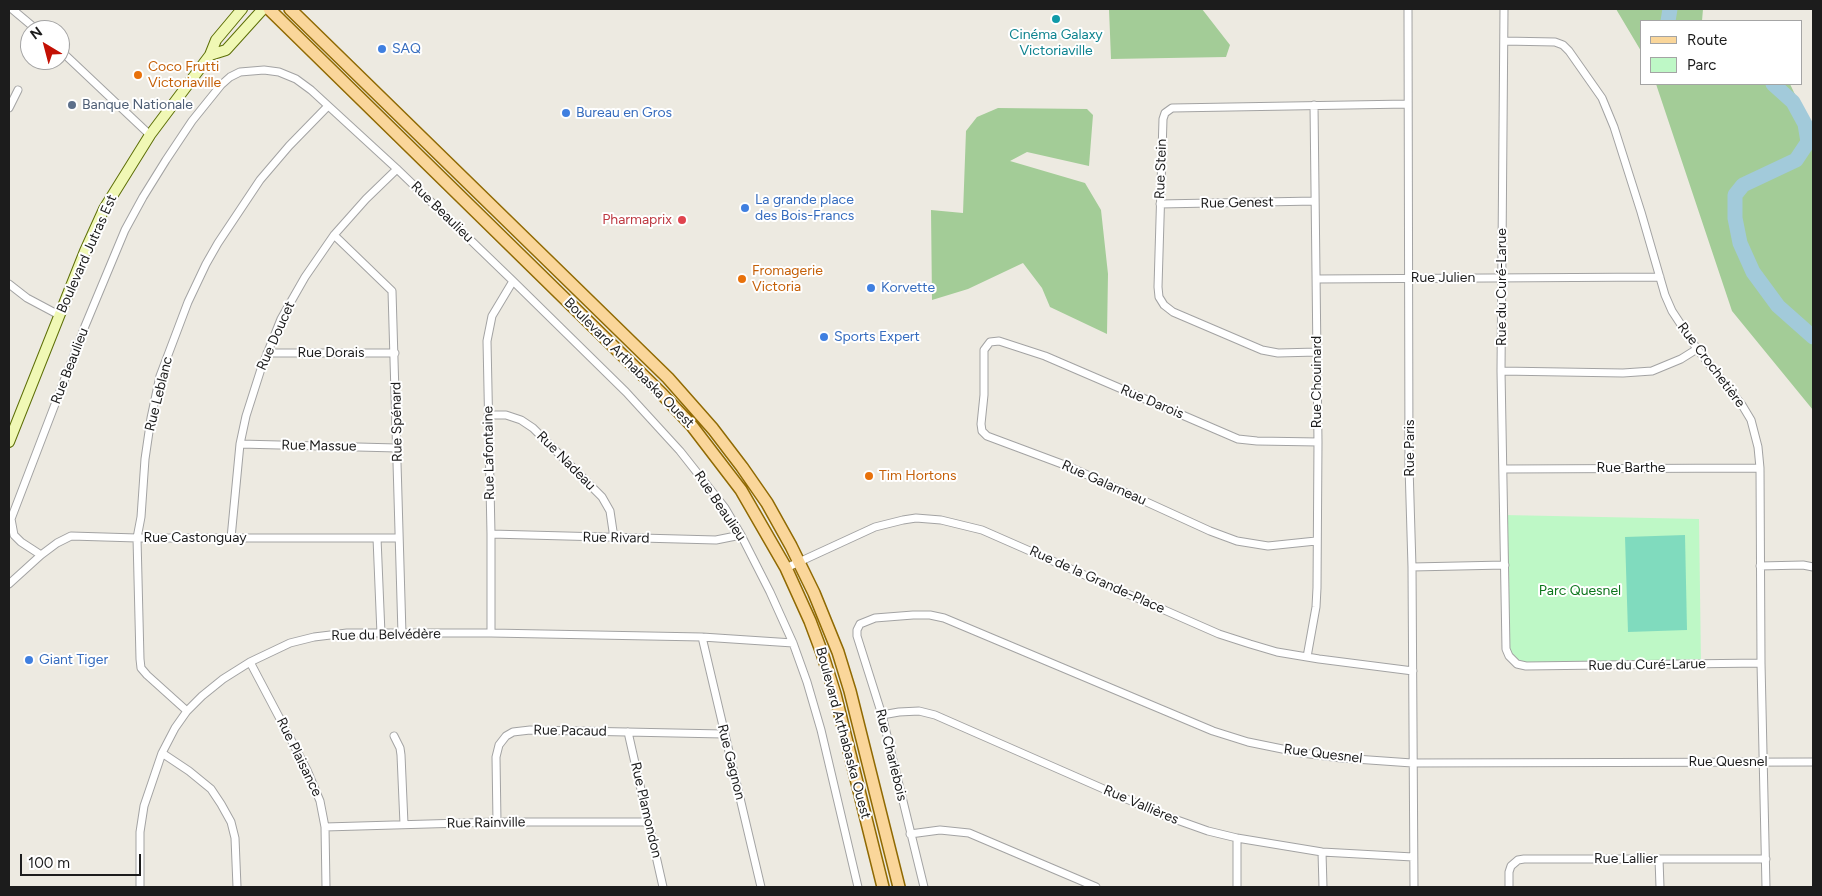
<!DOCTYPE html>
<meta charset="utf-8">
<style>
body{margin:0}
#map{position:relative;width:1822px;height:896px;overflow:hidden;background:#edeae1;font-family:Figtree,sans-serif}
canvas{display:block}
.frame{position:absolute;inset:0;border:10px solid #1c1c1c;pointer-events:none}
.legend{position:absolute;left:1640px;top:20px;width:162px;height:65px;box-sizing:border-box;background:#fff;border:1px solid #a4a4a4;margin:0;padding:6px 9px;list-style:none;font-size:15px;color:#1c1c1c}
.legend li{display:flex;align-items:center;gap:10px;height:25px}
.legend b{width:25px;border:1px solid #a4a4a4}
.north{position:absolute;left:20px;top:20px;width:50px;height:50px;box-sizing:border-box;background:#fff;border:1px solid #a4a4a4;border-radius:50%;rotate:323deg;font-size:14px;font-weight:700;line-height:20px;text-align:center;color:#1c1c1c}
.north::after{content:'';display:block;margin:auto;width:18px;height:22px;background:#c31004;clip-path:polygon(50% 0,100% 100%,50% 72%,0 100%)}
.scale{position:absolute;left:20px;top:854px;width:121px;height:22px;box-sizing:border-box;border:2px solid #1c1c1c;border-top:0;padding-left:6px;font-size:15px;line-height:18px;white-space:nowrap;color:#1c1c1c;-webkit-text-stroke:4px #fff;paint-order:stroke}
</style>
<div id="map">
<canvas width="1822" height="896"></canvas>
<div class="frame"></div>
<ul class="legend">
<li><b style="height:6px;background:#fad69a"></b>Route</li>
<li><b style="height:14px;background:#bef8c6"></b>Parc</li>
</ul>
<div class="north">N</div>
<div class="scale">100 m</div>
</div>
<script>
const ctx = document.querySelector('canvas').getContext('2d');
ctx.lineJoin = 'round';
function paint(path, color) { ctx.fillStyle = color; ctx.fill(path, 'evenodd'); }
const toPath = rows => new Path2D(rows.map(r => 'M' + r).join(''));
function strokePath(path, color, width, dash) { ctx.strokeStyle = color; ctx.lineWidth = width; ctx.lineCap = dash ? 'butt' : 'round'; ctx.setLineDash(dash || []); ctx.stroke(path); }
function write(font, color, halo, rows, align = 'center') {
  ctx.font = font + ' Figtree,sans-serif'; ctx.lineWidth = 4; ctx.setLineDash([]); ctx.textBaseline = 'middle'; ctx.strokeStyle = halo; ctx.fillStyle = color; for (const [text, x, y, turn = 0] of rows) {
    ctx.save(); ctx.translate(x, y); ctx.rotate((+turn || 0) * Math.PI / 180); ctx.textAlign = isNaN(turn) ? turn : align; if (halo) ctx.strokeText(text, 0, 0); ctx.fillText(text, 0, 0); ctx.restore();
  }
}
paint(toPath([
 [1109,9,1202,9,1230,45,1226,57,1111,59],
 [1616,9,1703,9,1702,21,1641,21,1641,51],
 [1656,84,1790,84,1813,132,1813,410,1732,311],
 [998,108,1087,109,1093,115,1089,166,1027,152,1010,161,1085,183,1101,210,1108,274,1107,334,1050,307,1042,288,1023,263,968,289,932,300,931,210,963,213,966,131,977,117]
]), '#a3cc97');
paint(toPath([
 [1504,515,1699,519,1701,664,1526,666,1509,656]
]), '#bef8c6');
paint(toPath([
 [1685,535,1687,630,1628,632,1625,537]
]), '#80dbbe');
strokePath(toPath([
 [1808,142,1813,142]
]), '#a2cada', 2.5);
strokePath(toPath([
 [1668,21,1670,9],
 [1773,84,1793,102,1805,124,1808,142,1796,160,1743,185,1735,195,1735,218,1740,243,1753,272,1778,306,1813,337]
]), '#a2cada', 15);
const street = toPath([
 [12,9,37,30],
 [1408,9,1409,466,1412,567,1414,887],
 [1504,9,1501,371,1506,649,1509,656,1517,664,1526,666,1761,663],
 [1504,41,1555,42,1563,45,1569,51,1602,98,1614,127,1641,212,1665,295,1672,311,1697,349,1742,405,1751,420,1758,447,1760,468,1761,663,1766,887],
 [60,50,150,135],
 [9,108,18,90],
 [1160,204,1315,201],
 [334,235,392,291,402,634],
 [1316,279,1660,277],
 [9,284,27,298,59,315],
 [1317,352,1278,353,1262,350,1173,312,1164,305,1159,297,1158,287,1163,119,1165,113,1172,108,1408,104],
 [267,353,395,353],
 [1501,371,1623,373,1652,371,1681,359,1697,349],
 [488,415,506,415,521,420,533,428,602,497,610,511,614,538],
 [240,444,397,448],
 [1503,469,1760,468],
 [491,534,716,540,741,535],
 [231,538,240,444,246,416,261,369,281,319,305,277,334,235,366,199,397,169],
 [377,538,381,634],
 [1316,541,1268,546,1237,541,1210,531,1070,467,987,436,982,431,981,424,984,395,984,350,990,342,999,341,1045,356,1238,439,1257,441,1318,442],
 [41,555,21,542,14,535,11,519,85,326,125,230,143,197,166,160,192,121,221,85,230,77,240,72,264,70,279,72,296,79,311,90,397,169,513,281,626,392,680,451,725,508,741,535,770,592,793,643,807,682,821,730,858,887],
 [1760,566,1803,565,1813,567],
 [1412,567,1505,565],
 [786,568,875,527,903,520,916,518,941,520,982,530,1219,634,1250,644,1277,652,1319,659,1413,671],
 [9,584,41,555,57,543,71,536,137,538,399,538],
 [491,633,491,534,487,341,492,316,513,281],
 [702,637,761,887],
 [1307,657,1316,607,1317,588,1318,442,1314,105],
 [250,662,307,770,320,801,325,827,326,887],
 [187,711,147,675,141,668,140,659,137,538,141,517,145,459,151,418,160,376,188,302,206,264,218,243,260,180,289,146,328,106],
 [882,715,899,712,919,711,935,715,1163,815,1208,831,1237,838,1322,852,1413,857],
 [628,732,663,887],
 [394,736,400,748,401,755,404,824],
 [162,753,189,771,211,789,221,804,231,822,235,838,237,887],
 [497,822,496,757,499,745,506,736,513,732,530,730,723,734],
 [325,827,497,822,648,822],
 [910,834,940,830,969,833,1096,887],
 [1237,838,1237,887],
 [1322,852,1323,887],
 [1659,859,1660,887],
 [140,887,140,832,144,806,162,753,175,728,187,711,202,696,223,679,250,662,290,643,314,637,347,633,491,633,702,637,793,643],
 [924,887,882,715,857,636,857,630,860,624,875,618,913,615,930,615,944,618,1213,731,1248,742,1302,753,1341,758,1412,763,1813,762],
 [1509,887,1509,872,1511,866,1518,860,1524,859,1766,859]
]);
const secondary = toPath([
 [210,55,226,50,263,9],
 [9,442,85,251,104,209,150,135,210,55,216,40,242,9]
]);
const primary = toPath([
 [269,9,662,394,692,426,741,490,786,568,810,621,822,653,835,694,883,887],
 [290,9,668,378,713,429,742,467,767,503,791,546,814,593,838,652,850,691,899,887]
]);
strokePath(street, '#a3a3a3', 9);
strokePath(secondary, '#5d6f07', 12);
strokePath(primary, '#906a03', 14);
strokePath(street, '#fff', 7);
strokePath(secondary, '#f0f8b5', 10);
strokePath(primary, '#fad69a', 11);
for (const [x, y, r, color] of [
 [1056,19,5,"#0f9aa8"],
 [382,49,5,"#3f7fe0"],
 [138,75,5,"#e8710a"],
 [72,105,5,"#5c6f8a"],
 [566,113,5,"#3f7fe0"],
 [745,208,5,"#3f7fe0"],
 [682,220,5,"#e0444e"],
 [742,279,5,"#e8710a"],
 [871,288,5,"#3f7fe0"],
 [824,337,5,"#3f7fe0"],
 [869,476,5,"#e8710a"],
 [29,660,5,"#3f7fe0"]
]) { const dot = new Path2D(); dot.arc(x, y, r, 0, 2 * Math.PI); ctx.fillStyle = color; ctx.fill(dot); strokePath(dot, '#fff', 2); }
write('14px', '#0d838f', '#fff', [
 ["Cinéma Galaxy",1056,35],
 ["Victoriaville",1056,51]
]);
write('14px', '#366cbe', '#fff', [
 ["SAQ",392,49],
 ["Bureau en Gros",576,113],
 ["La grande place",755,200],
 ["des Bois-Francs",755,216],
 ["Korvette",881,288],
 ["Sports Expert",834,337],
 ["Giant Tiger",39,660]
], 'left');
write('14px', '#c56008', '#fff', [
 ["Coco Frutti",148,67],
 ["Victoriaville",148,83],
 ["Fromagerie",752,271],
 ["Victoria",752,287],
 ["Tim Hortons",879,476]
], 'left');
write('14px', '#4e5e75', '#fff', [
 ["Banque Nationale",82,105]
], 'left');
write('14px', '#1c1c1c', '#fff', [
 ["Rue Stein",1161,169,-88],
 ["Rue Genest",1237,203,-1],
 ["Rue Beaulieu",442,212,44],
 ["Boulevard Jutras Est",87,254,-66],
 ["Rue Julien",1443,278],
 ["Rue du Curé-Larue",1502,287,-90],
 ["Rue Doucet",276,336,-66],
 ["Rue Dorais",331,353],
 ["Boulevard Arthabaska Ouest",629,363,45],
 ["Rue Crochetière",1711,365,53],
 ["Rue Beaulieu",70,366,-69],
 ["Rue Chouinard",1317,382,-90],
 ["Rue Leblanc",159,394,-76],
 ["Rue Darois",1152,402,23],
 ["Rue Spénard",397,422,-91],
 ["Rue Massue",319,446,1],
 ["Rue Paris",1410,448,-90],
 ["Rue Lafontaine",489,453,-91],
 ["Rue Nadeau",566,461,45],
 ["Rue Barthe",1631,468],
 ["Rue Galarneau",1104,483,24],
 ["Rue Beaulieu",720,506,56],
 ["Rue Castonguay",195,538],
 ["Rue Rivard",616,538,1],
 ["Rue de la Grande-Place",1097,580,24],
 ["Rue du Belvédère",386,635,-1],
 ["Rue du Curé-Larue",1647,665,-1],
 ["Rue Pacaud",570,731,1],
 ["Boulevard Arthabaska Ouest",843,733,75],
 ["Rue Quesnel",1323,754,7],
 ["Rue Charlebois",891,755,76],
 ["Rue Plaisance",299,757,64],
 ["Rue Gagnon",731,762,76],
 ["Rue Quesnel",1728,762],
 ["Rue Vallières",1141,805,23],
 ["Rue Plamondon",646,810,77],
 ["Rue Rainville",486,823,-1],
 ["Rue Lallier",1626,859]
]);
write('14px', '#be3a42', '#fff', [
 ["Pharmaprix",672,220]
], 'right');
write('14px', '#0d761c', '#fff', [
 ["Parc Quesnel",1580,591]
]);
</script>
